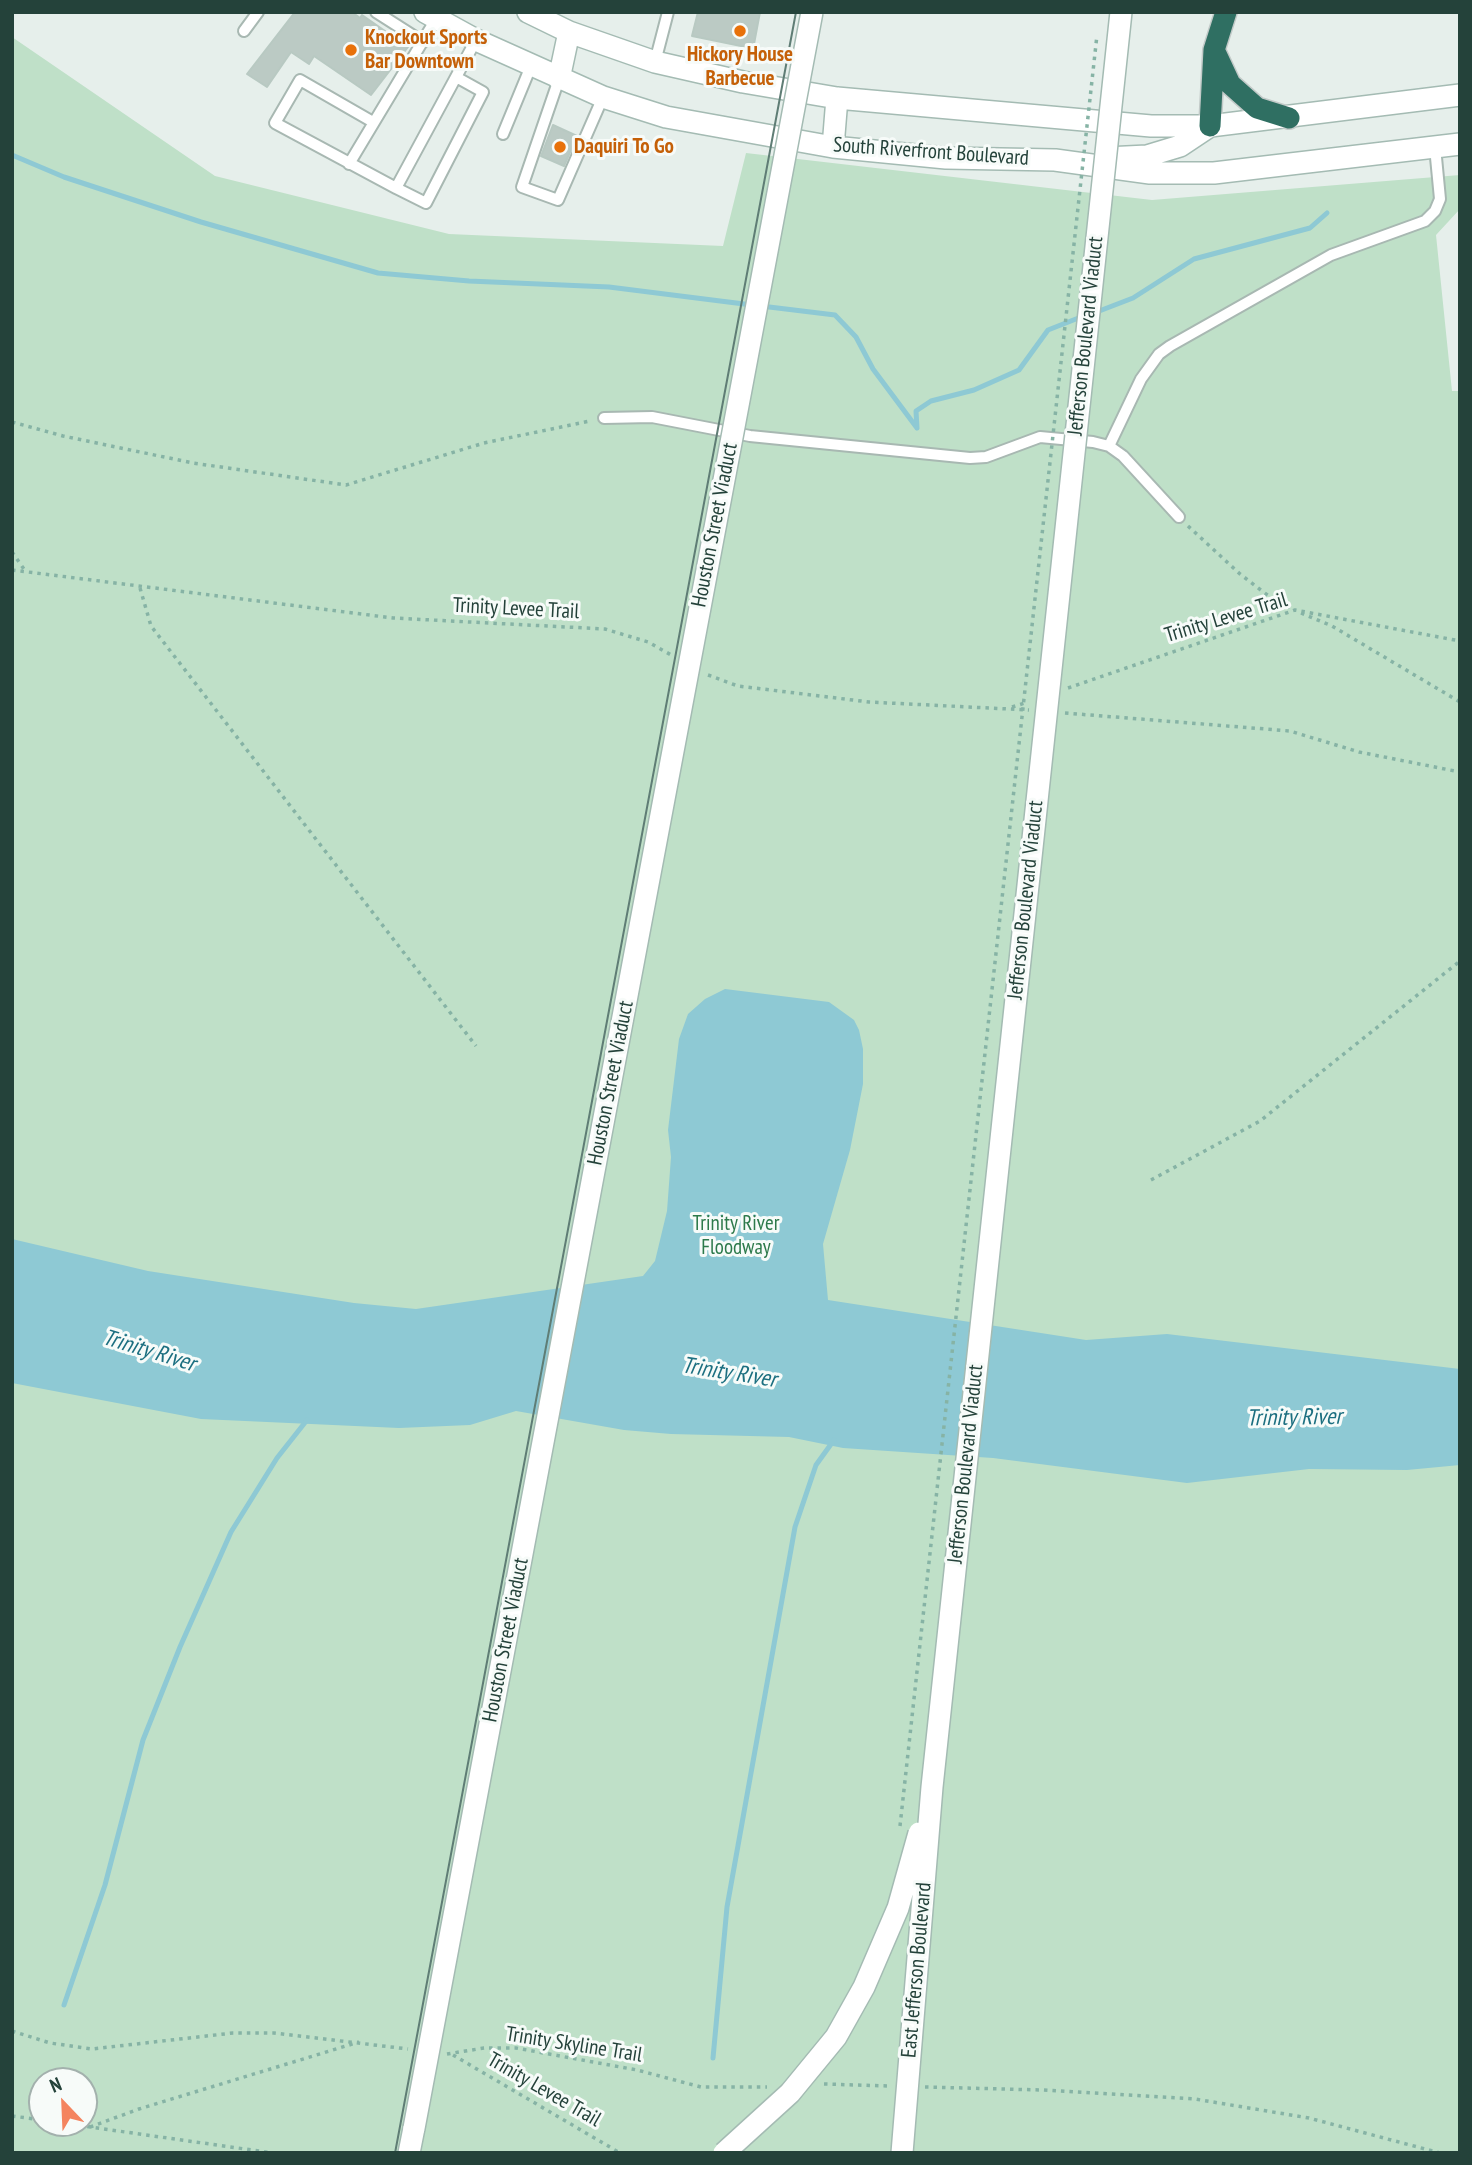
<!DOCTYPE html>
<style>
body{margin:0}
#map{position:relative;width:1472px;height:2165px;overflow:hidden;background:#e6efeb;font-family:"PT Sans Narrow",sans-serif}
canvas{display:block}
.frame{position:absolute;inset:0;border:14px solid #24423a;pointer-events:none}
.north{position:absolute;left:28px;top:2067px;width:70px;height:70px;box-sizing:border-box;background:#f7fbf9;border:2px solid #a3b1ad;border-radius:50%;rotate:337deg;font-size:19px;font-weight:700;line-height:28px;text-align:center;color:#24423a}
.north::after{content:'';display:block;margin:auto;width:24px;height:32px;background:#f4845f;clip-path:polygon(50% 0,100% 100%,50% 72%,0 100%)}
</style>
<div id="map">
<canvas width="1472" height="2165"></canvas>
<div class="frame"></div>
<div class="north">N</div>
</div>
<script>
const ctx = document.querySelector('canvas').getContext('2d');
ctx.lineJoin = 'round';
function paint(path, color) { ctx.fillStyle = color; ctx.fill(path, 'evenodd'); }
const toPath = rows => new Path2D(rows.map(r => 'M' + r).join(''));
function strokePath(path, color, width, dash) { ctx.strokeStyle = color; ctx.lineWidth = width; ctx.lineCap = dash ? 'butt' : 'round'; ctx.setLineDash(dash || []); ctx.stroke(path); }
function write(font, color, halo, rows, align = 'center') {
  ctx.font = font + ' "PT Sans Narrow",sans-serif'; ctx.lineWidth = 6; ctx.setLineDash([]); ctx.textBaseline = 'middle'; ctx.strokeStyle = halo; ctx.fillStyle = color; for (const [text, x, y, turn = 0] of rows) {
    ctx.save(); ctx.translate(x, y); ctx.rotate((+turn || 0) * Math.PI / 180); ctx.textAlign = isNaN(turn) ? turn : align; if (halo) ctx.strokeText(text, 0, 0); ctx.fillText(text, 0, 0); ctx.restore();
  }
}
paint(toPath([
 [12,37,215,176,449,234,723,246,746,153,1152,200,1460,175,1460,209,1436,235,1452,391,1460,391,1460,2153,12,2153],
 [42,2081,84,2081,84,2123,42,2123]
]), '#bfe0c8');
paint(toPath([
 [725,989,829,1002,854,1020,859,1030,863,1049,863,1084,850,1150,823,1244,828,1300,1086,1340,1167,1334,1460,1369,1460,1465,1407,1470,1309,1469,1187,1483,993,1458,843,1448,789,1437,671,1434,624,1430,516,1411,470,1425,399,1428,201,1419,12,1383,12,1239,148,1271,354,1303,416,1309,643,1276,655,1261,667,1211,671,1157,668,1130,679,1039,688,1014,705,999]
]), '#8ec9d4');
strokePath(toPath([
 [12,155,64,177,201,222,378,273,469,281,609,287,752,305],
 [761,306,835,315,856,337,873,369,917,428],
 [1094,313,1133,298,1194,259,1310,228,1327,213],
 [917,428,916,411,931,401,974,390,1019,370,1048,330,1081,317],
 [64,2005,105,1885,143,1740,180,1647,231,1532,277,1458,307,1420],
 [713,2058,727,1907,795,1527,816,1465,834,1440]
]), '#8ec9d4', 5);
const building = toPath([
 [295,12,352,12,360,18,362,15,408,47,371,95,314,56,309,64,291,52,267,87,247,74,295,12],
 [698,12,760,12,754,44,747,43,746,47,692,36,698,12],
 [553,125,577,136,564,166,541,156,553,125]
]);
paint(building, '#bbcac4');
strokePath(building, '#b8c9c2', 2);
const service = toPath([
 [376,12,423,42],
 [244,31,258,12],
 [655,62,668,12],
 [559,79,522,187,558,200,603,97],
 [373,122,300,80,275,123,396,188,476,40],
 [503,134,531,66],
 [349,164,436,19],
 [396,188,426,203,483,92,456,77],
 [604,418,652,417,750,436,970,458,986,457,1040,437,1093,442,1109,446,1123,456,1179,517],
 [1109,446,1141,379,1159,354,1170,346,1331,255,1425,221,1435,211,1440,199,1435,147]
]);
const secondary = toPath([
 [425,12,476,40,603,97,666,117,833,147,946,158,1055,160,1150,173,1214,173,1460,144],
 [528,12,569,32,655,62,743,82,837,98,1151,126,1210,126,1460,95],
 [559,79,569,32],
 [833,147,837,98],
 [1106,158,1147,156,1180,146,1210,126],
 [409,2153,414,2128]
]);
const motorway = toPath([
 [1216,54,1230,84,1257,108,1289,118],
 [1210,126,1214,50,1226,12]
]);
strokePath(service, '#a8b8b2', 14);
strokePath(secondary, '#a4bbb3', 24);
strokePath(motorway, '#c2cac8', 24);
strokePath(toPath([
 [12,422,63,436,193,463,346,485,484,443,590,421],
 [1188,526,1240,574,1266,594,1294,610],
 [12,552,26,572],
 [12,570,393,618,605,629,648,642,673,656],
 [140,588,151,626,476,1046],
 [1301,613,1332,626,1460,702],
 [708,675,738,686,869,702,1029,710],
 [1068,688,1295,610,1460,641],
 [1012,707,1028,702],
 [1065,713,1290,731,1359,752,1460,772],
 [1151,1180,1260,1121,1460,961],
 [12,2031,50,2043,92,2049,233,2033,274,2033,408,2049],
 [447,2054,484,2048,516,2048,637,2070,701,2087,767,2087],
 [453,2055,620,2153],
 [824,2084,889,2086],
 [925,2087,1043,2090,1195,2099,1309,2118,1440,2153],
 [12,2116,42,2120],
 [62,2123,273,2153],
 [90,2127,139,2109,359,2042]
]), '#86b3a5', 3.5, [3.5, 5]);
strokePath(service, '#fff', 10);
strokePath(secondary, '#fff', 21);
strokePath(motorway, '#2f6f62', 21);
strokePath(toPath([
 [395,2153,796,12]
]), '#5f7d75', 2);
const secondaryBridge = toPath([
 [414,2128,812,12],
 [724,2153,790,2093,836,2037,864,1987,898,1908,919,1833],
 [902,2153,932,1787,1121,12]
]);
strokePath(secondaryBridge, '#a4bbb3', 24, []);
strokePath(toPath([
 [900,1826,1097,35]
]), '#86b3a5', 3.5, [3.5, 5]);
strokePath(secondaryBridge, '#fff', 21);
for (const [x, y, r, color] of [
 [740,31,7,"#e8710a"],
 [351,50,7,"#e8710a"],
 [560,147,7,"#e8710a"]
]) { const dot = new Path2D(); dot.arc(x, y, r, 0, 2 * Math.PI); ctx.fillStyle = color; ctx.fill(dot); strokePath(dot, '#f7fbf9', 2.5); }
write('bold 21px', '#c56008', '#f7fbf9', [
 ["Knockout Sports",365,38],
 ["Bar Downtown",365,62],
 ["Hickory House",740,55,"center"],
 ["Barbecue",740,79,"center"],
 ["Daquiri To Go",574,147]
], 'left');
write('21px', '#24423a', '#f7fbf9', [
 ["South Riverfront Boulevard",931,152,4],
 ["Jefferson Boulevard Viaduct",1086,336,-84],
 ["Houston Street Viaduct",715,525,-79],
 ["Trinity Levee Trail",516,609,3],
 ["Trinity Levee Trail",1226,618,-17],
 ["Jefferson Boulevard Viaduct",1026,900,-84],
 ["Houston Street Viaduct",611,1083,-79],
 ["Jefferson Boulevard Viaduct",966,1464,-84],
 ["Houston Street Viaduct",506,1640,-79],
 ["East Jefferson Boulevard",917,1970,-85],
 ["Trinity Skyline Trail",574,2045,9],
 ["Trinity Levee Trail",544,2090,30]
]);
write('21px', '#2d7a4b', '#f7fbf9', [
 ["Trinity River",736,1224],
 ["Floodway",736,1248]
]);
write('italic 23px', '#1c6f80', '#f7fbf9', [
 ["Trinity River",149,1351,17],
 ["Trinity River",729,1373,9],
 ["Trinity River",1294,1418,-1]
]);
</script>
